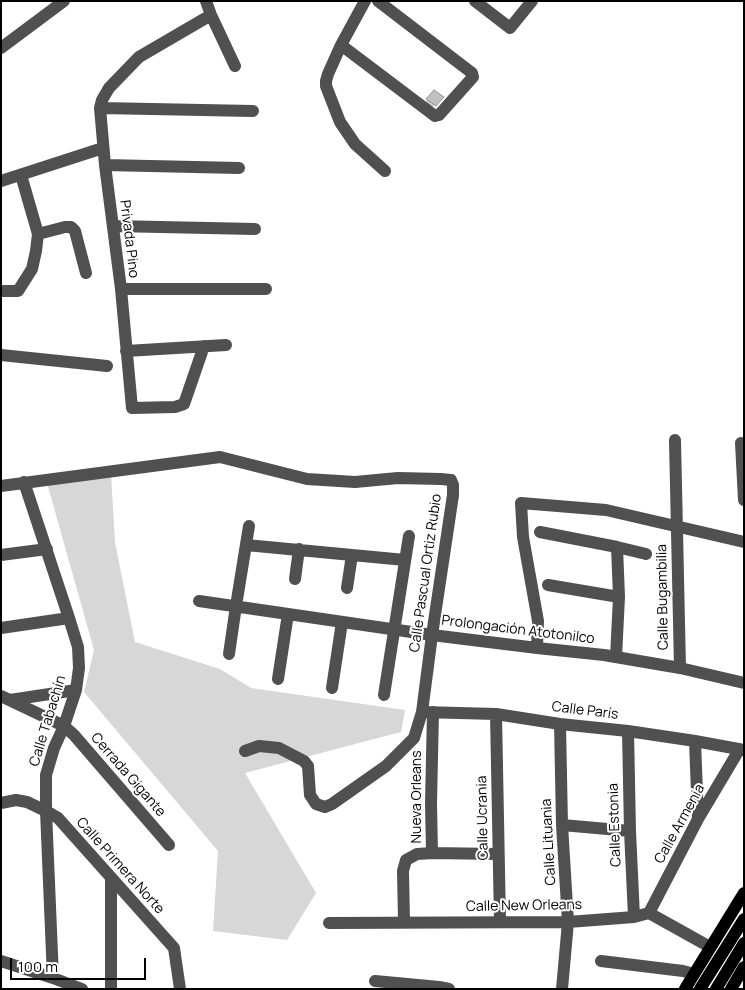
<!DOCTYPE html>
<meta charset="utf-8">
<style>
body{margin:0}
#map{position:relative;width:745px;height:990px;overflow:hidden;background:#fff;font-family:Manrope,sans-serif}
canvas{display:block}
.frame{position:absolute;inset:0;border:2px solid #000;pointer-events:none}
.scale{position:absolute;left:10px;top:958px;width:136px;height:22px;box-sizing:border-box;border:2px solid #000;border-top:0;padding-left:6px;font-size:15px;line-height:18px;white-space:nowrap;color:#000;-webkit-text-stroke:4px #fff;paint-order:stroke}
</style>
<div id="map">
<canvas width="745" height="990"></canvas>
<div class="frame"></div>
<div class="scale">100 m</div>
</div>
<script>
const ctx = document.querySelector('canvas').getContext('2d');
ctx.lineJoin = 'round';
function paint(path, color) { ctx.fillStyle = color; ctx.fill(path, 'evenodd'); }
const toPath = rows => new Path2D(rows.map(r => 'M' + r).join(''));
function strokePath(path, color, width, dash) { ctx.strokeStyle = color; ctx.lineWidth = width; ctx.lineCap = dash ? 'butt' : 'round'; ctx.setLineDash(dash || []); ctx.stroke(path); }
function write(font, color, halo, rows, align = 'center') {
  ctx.font = font + ' Manrope,sans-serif'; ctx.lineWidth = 4; ctx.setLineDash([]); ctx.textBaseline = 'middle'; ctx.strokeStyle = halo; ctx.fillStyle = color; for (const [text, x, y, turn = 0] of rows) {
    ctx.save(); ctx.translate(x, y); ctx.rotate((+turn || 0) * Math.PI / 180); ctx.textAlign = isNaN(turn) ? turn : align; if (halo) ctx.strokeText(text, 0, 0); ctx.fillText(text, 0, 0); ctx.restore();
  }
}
paint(toPath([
 [111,474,115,542,135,642,220,669,251,688,405,710,401,732,245,773,316,893,287,940,213,931,218,851,84,692,94,650,45,476]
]), '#d7d7d7');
paint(toPath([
 [431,94,442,98,432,108,425,103]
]), '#0003');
const building = toPath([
 [434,90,444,97,436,106,426,99,434,90]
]);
paint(building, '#c0c0c0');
strokePath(building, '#949494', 1);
strokePath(toPath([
 [206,1,211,15,235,66],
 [365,1,341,45,328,74,326,81,326,86,340,122,355,144,385,171],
 [475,1,510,28,532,1],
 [341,45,435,116,439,115,473,77,472,73,378,1],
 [1,48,64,1],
 [100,108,253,111],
 [105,165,239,168],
 [1,181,103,148],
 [113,226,255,229],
 [38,234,65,227,71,227,75,231,86,273],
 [121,289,266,289],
 [1,291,18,291,32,269,36,251,38,234,21,175],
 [204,346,184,404,175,407,132,408,121,289,105,165,100,108,102,100,109,88,139,57,211,15],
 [126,351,226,345],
 [1,355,107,366],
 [675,440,680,668],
 [741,443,744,500],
 [24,482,69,618,78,647,79,668,76,690,64,726,54,748,46,775,46,811,53,978],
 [1,486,220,457,307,479,355,482,398,478,441,479,451,480,453,485,453,495,432,635,422,712,414,738,386,766,332,804,325,807,316,804,310,795,308,766,304,761,279,748,259,746,245,751],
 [540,532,617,547,646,554],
 [246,545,405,560],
 [1,555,47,549],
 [295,579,299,549],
 [548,585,619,597],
 [347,588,352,555],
 [199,601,432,635,537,648,604,655,680,668,744,683],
 [1,628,69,618],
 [537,648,538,621,523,537,521,503,606,510,744,542],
 [229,654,236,606,249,526],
 [616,657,619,597,617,547],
 [278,679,288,614],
 [332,688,342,622],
 [384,695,409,536],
 [1,696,64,726,74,735,169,845],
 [10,700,76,690],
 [422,712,496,714,560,724,628,731,695,741,744,750],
 [496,714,500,922],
 [560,724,562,825,568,922,562,989],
 [628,731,630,831,634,917],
 [695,741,698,819],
 [1,803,16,800,27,802,46,811,58,818,174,948,180,989],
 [562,825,630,831],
 [432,853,431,803,433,712],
 [649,913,698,819,739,750],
 [404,922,403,871,406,860,417,854,432,853,498,854],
 [329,923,568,922,634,917,649,913,710,947],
 [1,961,53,978,82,989],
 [601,961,683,971,694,974],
 [375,981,439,987,449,989],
 [111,989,111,878]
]), '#505050', 12);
strokePath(toPath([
 [685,989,744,893],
 [700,989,744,919],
 [716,989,744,943],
 [731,989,744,967]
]), '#000', 12);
write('14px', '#000', '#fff', [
 ["Privada Pino",129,239,83],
 ["Calle Pascual Ortiz Rubio",426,573,-82],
 ["Calle Bugambilia",663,597,-91],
 ["Prolongación Atotonilco",518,630,7],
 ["Calle París",585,711,7],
 ["Calle Tabachín",48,721,-73],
 ["Cerrada Gigante",128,775,49],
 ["Nueva Orleans",417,797,-90],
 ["Calle Ucrania",483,818,-91],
 ["Calle Armenia",680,824,-61],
 ["Calle Estonia",615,825,-92],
 ["Calle Lituania",549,842,-93],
 ["Calle Primera Norte",120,866,48],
 ["Calle New Orleans",524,906,-1]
]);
</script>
